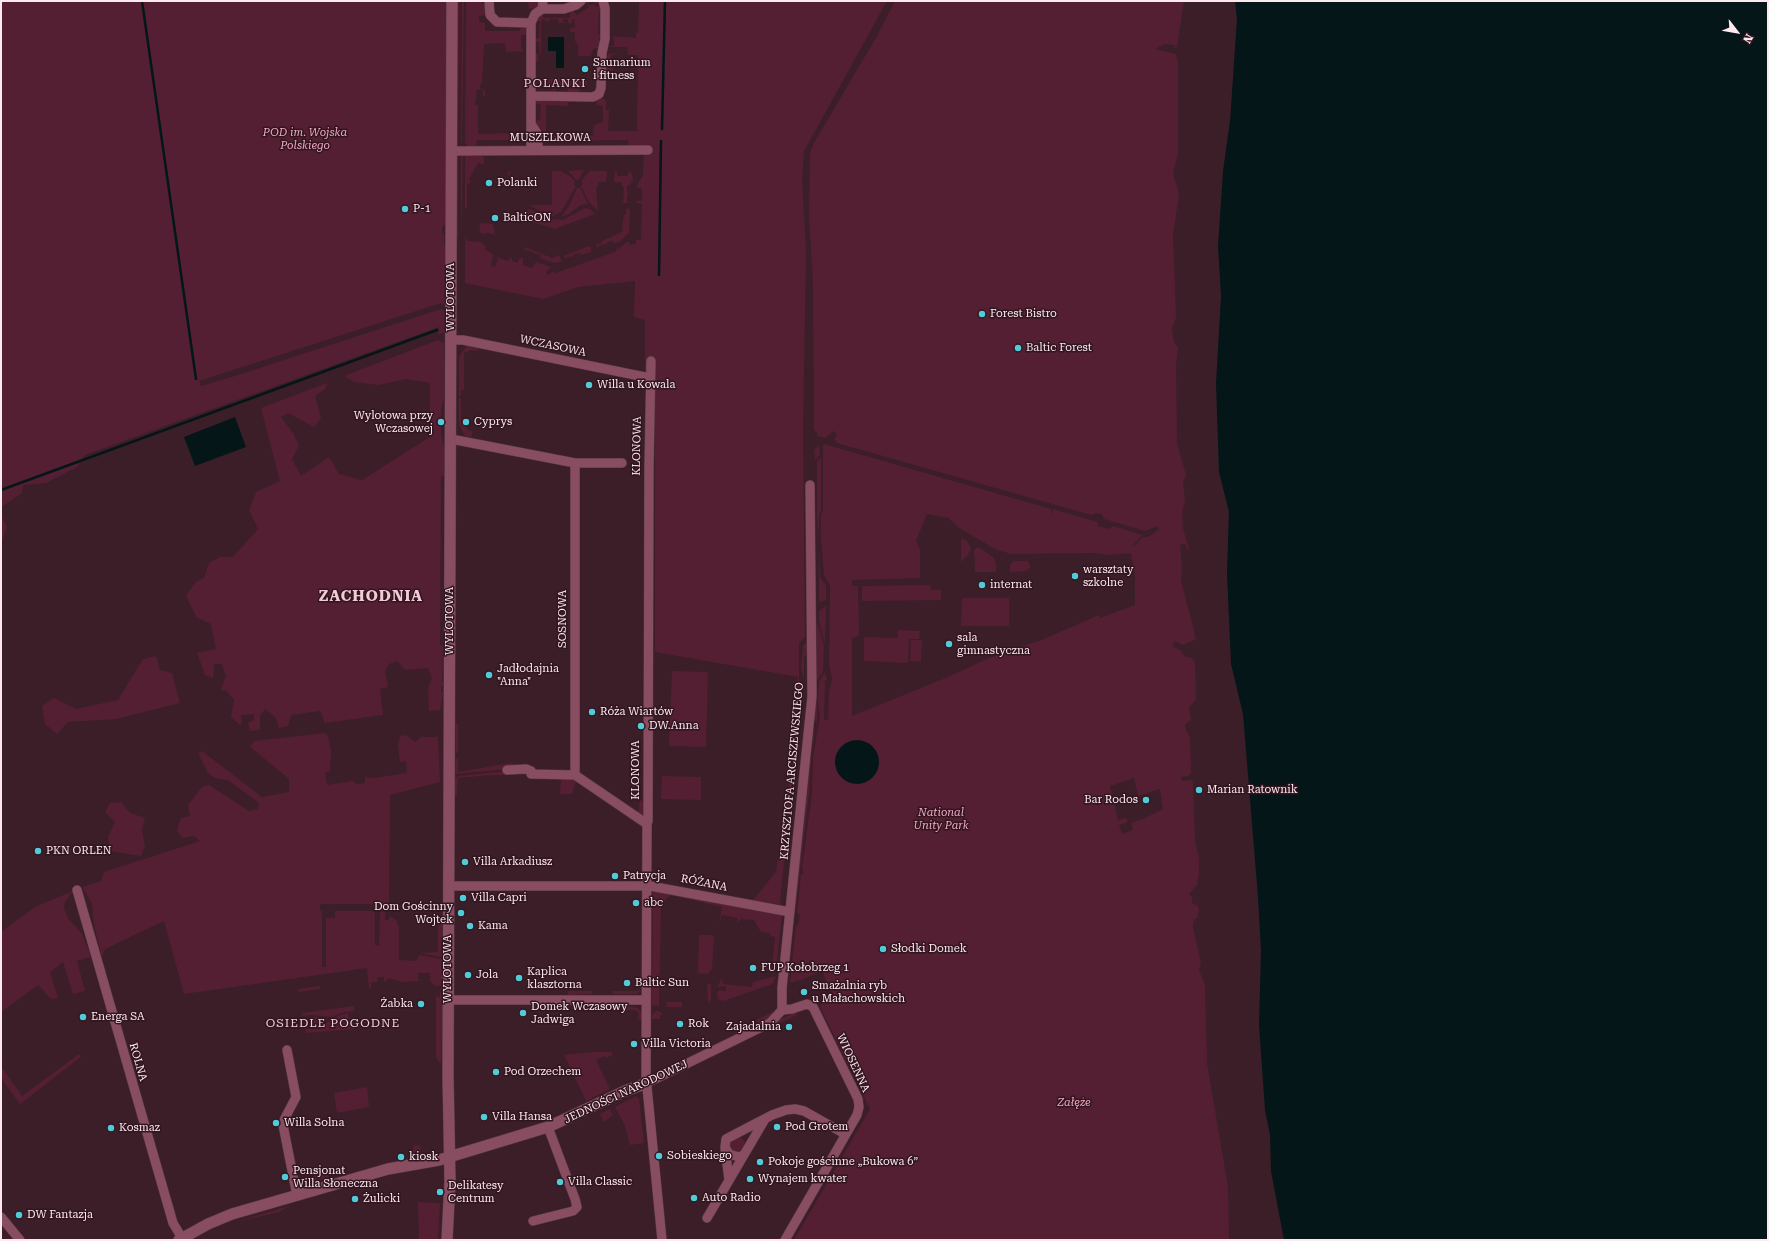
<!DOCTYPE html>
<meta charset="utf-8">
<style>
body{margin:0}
#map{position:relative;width:1769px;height:1241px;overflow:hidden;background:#3c1e28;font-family:"Roboto Serif",serif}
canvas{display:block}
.frame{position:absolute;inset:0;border:2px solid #fee9ef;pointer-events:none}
.north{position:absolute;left:1717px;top:12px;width:40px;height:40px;-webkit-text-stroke:3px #31151f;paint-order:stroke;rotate:121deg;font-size:11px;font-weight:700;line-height:16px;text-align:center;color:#fee9ef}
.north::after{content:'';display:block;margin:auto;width:14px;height:18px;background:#fee9ef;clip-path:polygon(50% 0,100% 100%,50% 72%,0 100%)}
</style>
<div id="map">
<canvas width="1769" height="1241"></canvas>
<div class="frame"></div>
<div class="north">N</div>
</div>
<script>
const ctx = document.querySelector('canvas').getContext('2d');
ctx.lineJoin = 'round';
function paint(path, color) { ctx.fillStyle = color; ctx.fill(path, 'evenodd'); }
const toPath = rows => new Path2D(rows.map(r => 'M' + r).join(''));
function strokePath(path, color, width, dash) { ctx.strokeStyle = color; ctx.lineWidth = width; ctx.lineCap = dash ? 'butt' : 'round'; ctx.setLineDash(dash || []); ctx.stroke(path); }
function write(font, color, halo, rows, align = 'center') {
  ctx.font = font + ' "Roboto Serif",serif'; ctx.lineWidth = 3; ctx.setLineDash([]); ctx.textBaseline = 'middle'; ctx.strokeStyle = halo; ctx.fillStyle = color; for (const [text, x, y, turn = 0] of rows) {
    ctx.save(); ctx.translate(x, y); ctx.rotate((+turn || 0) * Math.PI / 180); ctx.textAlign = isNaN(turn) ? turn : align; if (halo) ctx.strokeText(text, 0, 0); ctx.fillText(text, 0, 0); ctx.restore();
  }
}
paint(toPath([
 [1,1,449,1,447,223,442,227,442,233,444,234,444,245,447,245,446,303,441,305,441,303,199,381,201,386,235,376,441,309,447,311,447,331,438,335,439,327,85,455,77,467,46,483,23,485,22,493,1,507],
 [456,1,459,1,458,144,456,142],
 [462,1,464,1,462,142,461,142],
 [466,1,482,1,482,4,485,4,486,15,479,16,479,22,485,23,485,31,520,31,521,26,525,26,527,29,527,35,521,35,521,46,522,50,526,51,506,52,505,43,484,44,482,83,480,84,480,89,485,90,485,96,483,96,483,90,477,90,476,97,475,105,478,105,478,134,515,133,515,140,477,140,476,146,468,146,465,143],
 [528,1,539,1,536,8,529,9],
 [585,1,588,1,589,5,594,5,595,1,598,1,595,5,597,7,601,4,601,11,599,11,598,34,601,35,601,38,598,38,599,41,601,41,599,48,593,49,591,56,578,56,578,45,575,41,575,32,570,32,570,28,575,28,574,19,572,20,572,23,568,23,568,19,563,19,563,23,559,23,558,19,550,19,549,22,543,19,541,21,541,54,538,55,538,61,534,61,534,54,540,54,539,42,535,42,535,39,539,38,540,21,534,21,543,13,543,18,570,18,570,11,572,10,577,15,589,7],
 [639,1,887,1,804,151,802,179,806,251,803,433,805,637,799,643,799,691,796,690,798,677,655,652,655,372,645,370,645,320,634,317,635,281,578,287,543,299,465,283,465,236,467,241,481,242,486,247,485,250,493,254,491,266,495,267,498,259,494,256,508,261,511,256,512,261,517,263,520,258,523,258,523,265,532,268,536,262,551,267,546,272,548,275,553,271,556,273,617,251,616,248,620,250,619,248,629,241,630,245,636,244,636,240,641,240,642,204,636,203,637,201,642,201,642,189,636,187,643,175,644,146,629,146,628,140,541,141,535,125,535,121,540,120,541,105,535,103,540,99,543,101,568,102,568,106,546,105,546,132,549,132,549,136,593,136,594,125,603,122,603,106,596,105,597,99,604,99,606,101,606,110,609,110,608,131,637,131,638,55,628,55,627,47,609,47,614,46,614,37,609,36,636,38,636,33,638,33],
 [895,1,1184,1,1177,47,1174,48,1175,45,1165,44,1155,49,1176,54,1178,62,1178,153,1173,173,1179,194,1173,235,1176,318,1172,328,1174,343,1178,347,1176,365,1177,443,1186,475,1183,482,1185,503,1183,507,1182,517,1183,528,1190,553,1185,544,1180,544,1182,568,1181,580,1196,639,1183,645,1175,641,1172,646,1180,650,1184,656,1192,658,1195,662,1196,699,1189,708,1191,720,1185,724,1186,730,1190,737,1191,773,1188,776,1181,777,1182,781,1192,780,1193,783,1195,841,1199,859,1199,873,1197,885,1189,894,1192,897,1192,903,1198,906,1199,909,1197,918,1194,920,1193,927,1201,963,1199,970,1205,985,1207,1063,1228,1187,1229,1240,794,1240,870,1109,820,1007,822,1001,833,996,822,971,799,981,796,980,795,982,790,982,796,925,798,925,800,915,797,913,801,875,804,873,802,869,812,793,813,757,820,717,818,701,819,682,825,672,827,680,825,680,824,720,828,720,829,692,832,679,829,665,830,585,824,575,821,537,821,515,823,510,823,446,825,444,831,446,1051,509,1051,515,1053,509,1097,522,1098,526,1110,529,1113,526,1143,535,1133,545,1134,546,1143,537,1149,537,1159,529,1157,526,1145,531,1104,519,1102,514,1097,513,1091,515,837,443,834,439,837,434,833,431,825,438,817,436,817,431,814,431,813,283,809,216,810,153,814,143,877,36],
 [927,514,949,518,958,527,978,539,995,549,1011,554,1095,553,1110,555,1131,553,1135,575,1135,605,1100,618,1099,615,1044,639,987,659,948,677,852,716,852,638,859,636,858,586,852,586,852,580,920,578,920,550,916,541],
 [1134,778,1138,796,1160,789,1163,809,1143,819,1131,823,1133,830,1122,834,1119,825,1128,822,1126,818,1118,820,1110,786],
 [620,53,611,55,613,71,606,72,608,54],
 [579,78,579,81,587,81,586,87,580,87,579,93,568,92,567,87,555,87,555,92,553,93,552,87,544,87,546,79],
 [458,154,458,238,455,239,456,157],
 [465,154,480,154,484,158,484,164,478,163,469,179,471,181,467,185,467,208,465,208],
 [462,155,463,156,461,239,461,156],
 [584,170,579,179,576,180,568,171],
 [510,171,561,171,571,177,575,182,574,185,576,186,561,212,551,217,529,205,552,205,552,171,511,171,508,177,508,172],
 [590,171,605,171,607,172,606,182,598,182,598,187,596,187,598,211,589,202,581,186,583,183,581,181],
 [615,171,617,172,617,176,627,176,629,171,632,174,633,180,630,185,627,186,627,193,630,193,627,195,627,202,630,203,623,203,624,187,622,187,622,182,614,182],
 [577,188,580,188,588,204,579,206,569,214,561,217,569,206],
 [585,208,590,209,595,214,555,229,519,218,523,212,530,209,548,219,563,220],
 [626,209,630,209,629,233,619,242,614,243,612,241,606,243,606,246,604,244,598,246,598,249,596,245,602,243,602,241,622,232,623,220,624,215,626,215],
 [481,223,493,224,495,235,488,233,481,234,479,226],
 [589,246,591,247,591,252,581,255,580,253,573,255,574,258,572,256,566,258,566,261,564,256],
 [525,247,552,258,559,255,562,262,554,263,540,258,541,255,534,253,533,255,533,252,526,250,524,252],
 [438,340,444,343,444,398,441,409,441,436,445,449,444,475,441,476,440,645,443,646,442,681,444,686,441,686,441,692,443,692,440,710,429,711,428,688,432,678,428,668,405,670,397,661,389,664,385,670,388,687,380,689,383,715,325,723,320,711,291,715,288,726,279,728,276,718,265,709,260,716,260,730,250,731,248,723,254,720,254,714,241,715,242,723,239,724,231,717,234,700,227,691,221,690,226,676,222,664,214,664,213,678,205,675,197,653,216,649,211,624,196,617,186,595,196,582,204,578,209,563,220,557,233,557,258,529,249,510,256,492,280,481,261,408,327,383,325,389,315,396,321,418,314,427,288,413,281,417,293,433,299,446,292,459,301,476,329,457,339,474,362,480,430,437,430,383,406,379,379,385,354,382,344,376],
 [467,345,479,347,478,351,472,350,464,353,464,390,461,390,461,396,459,396,459,357],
 [459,398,461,398,461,420,468,430,472,431,472,437,465,436,459,424],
 [819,445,820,454,815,460,814,450],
 [821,457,821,510,819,515,819,537,817,516,817,462],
 [1,515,7,527,1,544],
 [961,539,966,540,971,548,968,555,961,562],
 [819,544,820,577,826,586,826,600,820,602,819,601],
 [976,548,980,548,993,557,996,563,996,572,975,572,974,551],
 [1014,561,1027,561,1030,564,1030,568,1026,571,1010,572,1010,565],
 [930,585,931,590,941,590,941,600,862,601,862,586],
 [962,598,1009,598,1009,626,961,626],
 [826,606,825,644,819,622,819,611],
 [817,613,817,622,824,645,823,671,817,681,817,723,814,720],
 [898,630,920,631,919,639,909,639,908,663,864,661,864,637,898,638],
 [808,640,806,656,804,656,804,680,801,667,803,646],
 [911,640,922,640,921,662,910,661],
 [156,656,160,670,172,673,180,703,116,719,68,722,57,734,45,724,42,706,54,698,76,709,118,700,143,659],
 [672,671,708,672,706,747,669,746],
 [456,724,458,724,458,753,456,752],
 [815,730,811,757,809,793,795,914,794,913,813,734],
 [797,732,798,733,789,815,784,817],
 [326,733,328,736,331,751,330,771,325,772,327,785,352,781,357,784,365,783,365,777,375,778,407,773,406,761,400,762,398,745,400,736,406,735,415,742,421,737,438,737,440,782,390,795,389,903,388,905,384,904,320,904,320,911,322,911,322,967,326,967,326,918,335,918,335,911,375,911,375,945,379,946,380,912,385,911,385,920,389,920,389,916,393,918,397,921,397,925,399,926,399,960,416,961,419,955,442,959,442,985,437,986,433,984,430,981,430,973,418,973,418,980,423,981,401,982,389,978,384,982,384,977,378,977,377,982,371,982,371,987,369,988,367,968,184,994,164,921,105,949,102,957,94,925,92,903,82,887,101,881,104,872,200,841,194,836,182,838,177,830,181,818,190,816,188,805,202,787,209,785,249,811,258,809,259,803,228,780,215,778,208,773,198,753,202,751,262,797,289,792,289,779,250,747,254,741],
 [458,758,458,772,511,763,516,766,507,769,455,774,456,759],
 [507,771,518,772,518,775,490,775,458,778,457,795,455,795,455,778,459,776],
 [662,776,701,777,701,800,661,799],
 [571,778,576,781,572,794,560,794,561,780],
 [640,800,644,802,647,818,638,812],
 [121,802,130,813,145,818,142,830,145,846,141,856,110,851,108,837,115,822,105,812,110,803],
 [783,821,788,825,780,900,781,905,774,903,773,906,756,903,756,900,753,900,776,872],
 [655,890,675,893,674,896,670,895,661,904,659,1006,652,1005,653,891],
 [73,891,65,902,64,908,68,918,82,934,91,957,77,961,85,991,73,994,63,962,50,972,58,998,51,999,38,985,1,1012,1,932,35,907],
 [676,893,782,914,776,971,769,972,766,969,766,966,772,966,775,937,770,936,770,933,761,932,754,920,741,919,737,923,738,918,722,915,719,925,722,907,675,896],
 [438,915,442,917,442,957,419,953,438,952],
 [692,935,711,935,714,937,712,969,708,974,691,973,698,973,699,935],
 [776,976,773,983,770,985,723,1001,718,999,717,993,719,990,726,991,726,986,717,987,722,978,723,984,752,987,753,982],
 [707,984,711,984,711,1000,708,1003],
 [320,986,320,989,298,992,298,989],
 [639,989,640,991,637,994,613,994,612,991,638,991],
 [440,991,443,997,441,1063,438,1061,436,1057,436,994,437,997,440,997],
 [568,991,592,991,592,994,568,995],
 [666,1002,682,1002,682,1007,667,1007],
 [354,1006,354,1011,344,1012,331,1017,312,1015,302,1016,302,1013],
 [626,1006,638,1008,641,1012,641,1019,638,1019,639,1013,636,1010,626,1010],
 [656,1011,661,1012,663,1015,660,1015,660,1019,652,1019,652,1015],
 [773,1012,772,1016,759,1026,756,1020],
 [796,1012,797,1015,774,1026,777,1021],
 [348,1013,349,1022,333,1019,338,1016],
 [309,1017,319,1017,327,1020,319,1025,311,1027],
 [330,1021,355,1023,353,1024,355,1029,306,1033,305,1029,317,1028],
 [752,1022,754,1028,739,1035,736,1033,735,1030],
 [593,1052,612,1052,613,1055,606,1058,604,1056,596,1060,610,1089,586,1101,564,1055],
 [79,1054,81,1057,20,1104,1,1078,1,1066,22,1096],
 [367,1087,369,1107,337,1113,334,1093],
 [636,1096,639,1099,644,1143,630,1145,625,1126,615,1107],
 [610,1109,613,1115,604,1122,600,1114],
 '729 1145a8 8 0 1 1 16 0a8 8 0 1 1-16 0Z',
 [420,1145,421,1154,413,1156,413,1146],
 [344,1167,346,1173,335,1176,335,1172,327,1174,328,1177,315,1181,314,1175],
 [418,1202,440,1203,438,1240,419,1240],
 [289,1206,279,1212,235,1222]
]), '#541f33');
paint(toPath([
 [1235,1,1768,1,1768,1240,1284,1240,1271,1171,1270,1135,1265,1110,1259,1025,1261,951,1258,897,1243,714,1231,664,1227,573,1229,512,1219,472,1216,383,1221,296,1218,246,1223,171,1230,121,1237,19],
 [548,37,564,37,564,68,556,68,556,51,548,51],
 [235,417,246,447,195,466,184,437],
 '835 762a22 22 0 1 1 44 0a22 22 0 1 1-44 0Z'
]), '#041618');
strokePath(toPath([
 [142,1,196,379],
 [662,129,665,1],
 [659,275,661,141],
 [1,490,437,330]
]), '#041618', 2.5);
const minor = toPath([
 [489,1,490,15,497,22,531,23],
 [543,1,542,9,564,9,576,5,581,1],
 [532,96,593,97,599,94,601,88,602,53,605,39,605,8,603,1],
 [531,124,538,135,538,150],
 [531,150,531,23,535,14,542,9],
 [451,151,648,150],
 [451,340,463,340,650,378],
 [651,361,649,467,648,821,647,824,646,1077,662,1240],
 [451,439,575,463,622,463],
 [507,770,526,769,531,771,531,774,575,775,647,824],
 [575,775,575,463],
 [449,886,650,886,790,912],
 [77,890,173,1223,182,1238],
 [448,1000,646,1000],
 [782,1010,782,988,812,696,810,485],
 [287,1050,296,1097,285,1118,283,1125,297,1196],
 [647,1083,770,1023,782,1010,792,1009,807,1004,813,1007,858,1099,859,1107,857,1115,785,1240],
 [725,1148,729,1180],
 [744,1155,739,1157,729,1154,725,1147,726,1139,772,1115,786,1110,795,1109,804,1111,845,1134],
 [1,1217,20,1240],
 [707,1218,765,1119],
 [533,1221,573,1211,577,1207,575,1199,548,1127]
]);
const tertiary = toPath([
 [179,1240,208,1224,232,1214,388,1169,439,1160,548,1127,625,1091,647,1083],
 [447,1240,450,1181,448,1075,452,1]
]);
strokePath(minor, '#573a44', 10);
strokePath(tertiary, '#573a44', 12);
strokePath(minor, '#884d60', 9);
strokePath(tertiary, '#884d60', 11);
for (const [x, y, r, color] of [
 [585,69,4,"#52cbd9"],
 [489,183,4,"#52cbd9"],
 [405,209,4,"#52cbd9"],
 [495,218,4,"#52cbd9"],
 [982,314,4,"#52cbd9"],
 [1018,348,4,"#52cbd9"],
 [589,385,4,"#52cbd9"],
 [441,422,4,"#52cbd9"],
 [466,422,4,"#52cbd9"],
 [1075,576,4,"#52cbd9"],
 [982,585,4,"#52cbd9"],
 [949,644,4,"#52cbd9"],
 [489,675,4,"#52cbd9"],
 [592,712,4,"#52cbd9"],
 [641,726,4,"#52cbd9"],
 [1199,790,4,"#52cbd9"],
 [1146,800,4,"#52cbd9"],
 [38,851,4,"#52cbd9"],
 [465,862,4,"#52cbd9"],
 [615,876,4,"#52cbd9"],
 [463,898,4,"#52cbd9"],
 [636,903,4,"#52cbd9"],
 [461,913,4,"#52cbd9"],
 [470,926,4,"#52cbd9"],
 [883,949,4,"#52cbd9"],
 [753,968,4,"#52cbd9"],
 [468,975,4,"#52cbd9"],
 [519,978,4,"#52cbd9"],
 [627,983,4,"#52cbd9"],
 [804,992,4,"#52cbd9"],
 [421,1004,4,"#52cbd9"],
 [523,1013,4,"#52cbd9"],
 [83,1017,4,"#52cbd9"],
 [680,1024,4,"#52cbd9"],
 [789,1027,4,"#52cbd9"],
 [634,1044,4,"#52cbd9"],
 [496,1072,4,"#52cbd9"],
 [484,1117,4,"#52cbd9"],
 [276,1123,4,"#52cbd9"],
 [777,1127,4,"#52cbd9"],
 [111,1128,4,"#52cbd9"],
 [659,1156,4,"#52cbd9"],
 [401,1157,4,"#52cbd9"],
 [760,1162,4,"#52cbd9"],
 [285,1177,4,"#52cbd9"],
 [750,1179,4,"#52cbd9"],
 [560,1182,4,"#52cbd9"],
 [440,1192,4,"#52cbd9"],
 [694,1198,4,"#52cbd9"],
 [355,1199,4,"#52cbd9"],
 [19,1215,4,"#52cbd9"]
]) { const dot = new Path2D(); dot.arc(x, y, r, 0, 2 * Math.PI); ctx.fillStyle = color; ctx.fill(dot); strokePath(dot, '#31151f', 1.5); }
write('11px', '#fee9ef', '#31151f', [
 ["Saunarium",593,63],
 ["i fitness",593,76],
 ["Polanki",497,183],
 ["P-1",413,209],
 ["BalticON",503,218],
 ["Forest Bistro",990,314],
 ["Baltic Forest",1026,348],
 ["Willa u Kowala",597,385],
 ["Wylotowa przy",433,416,"right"],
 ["Wczasowej",433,429,"right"],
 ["Cyprys",474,422],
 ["warsztaty",1083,570],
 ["szkolne",1083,583],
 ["internat",990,585],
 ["sala",957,638],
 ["gimnastyczna",957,651],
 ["Jadłodajnia",497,669],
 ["\"Anna\"",497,682],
 ["Róża Wiartów",600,712],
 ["DW.Anna",649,726],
 ["Marian Ratownik",1207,790],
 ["Bar Rodos",1138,800,"right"],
 ["PKN ORLEN",46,851],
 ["Villa Arkadiusz",473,862],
 ["Patrycja",623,876],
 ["Villa Capri",471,898],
 ["abc",644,903],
 ["Dom Gościnny",453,907,"right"],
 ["Wojtek",453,920,"right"],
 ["Kama",478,926],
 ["Słodki Domek",891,949],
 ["FUP Kołobrzeg 1",761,968],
 ["Kaplica",527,972],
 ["klasztorna",527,985],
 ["Jola",476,975],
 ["Baltic Sun",635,983],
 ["Smażalnia ryb",812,986],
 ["u Małachowskich",812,999],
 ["Żabka",413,1004,"right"],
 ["Domek Wczasowy",531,1007],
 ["Jadwiga",531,1020],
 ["Energa SA",91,1017],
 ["Rok",688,1024],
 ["Zajadalnia",781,1027,"right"],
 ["Villa Victoria",642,1044],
 ["Pod Orzechem",504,1072],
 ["Villa Hansa",492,1117],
 ["Willa Solna",284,1123],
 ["Pod Grotem",785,1127],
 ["Kosmaz",119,1128],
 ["Sobieskiego",667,1156],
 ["kiosk",409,1157],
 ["Pokoje gościnne „Bukowa 6”",768,1162],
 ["Pensjonat",293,1171],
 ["Willa Słoneczna",293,1184],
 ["Wynajem kwater",758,1179],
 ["Villa Classic",568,1182],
 ["Delikatesy",448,1186],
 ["Centrum",448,1199],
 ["Auto Radio",702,1198],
 ["Żulicki",363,1199],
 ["DW Fantazja",27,1215]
], 'left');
write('italic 11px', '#f4a9c1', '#31151f', [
 ["POD im. Wojska",305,133],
 ["Polskiego",305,146],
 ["National",941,813],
 ["Unity Park",941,826],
 ["Załęże",1074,1103]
]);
write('11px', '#fee9ef', '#31151f', [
 ["MUSZELKOWA",550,138],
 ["WYLOTOWA",451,297,-90],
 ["WCZASOWA",553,346,12],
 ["KLONOWA",637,446,-89],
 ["SOSNOWA",563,619,-90],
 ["WYLOTOWA",450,621,-90],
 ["KLONOWA",636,770,-90],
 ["KRZYSZTOFA ARCISZEWSKIEGO",792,771,-85],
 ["RÓŻANA",704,883,11],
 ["WYLOTOWA",448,969,-90],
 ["ROLNA",138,1062,74],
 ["WIOSENNA",853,1063,65],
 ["JEDNOŚCI NARODOWEJ",626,1092,-25]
]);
ctx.letterSpacing = '1px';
write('12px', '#f3cbd6', '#31151f', [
 ["POLANKI",555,83],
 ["OSIEDLE POGODNE",333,1023]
]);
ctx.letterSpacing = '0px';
ctx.letterSpacing = '1px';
write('bold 15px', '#f3cbd6', '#31151f', [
 ["ZACHODNIA",371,597]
]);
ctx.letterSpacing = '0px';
</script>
